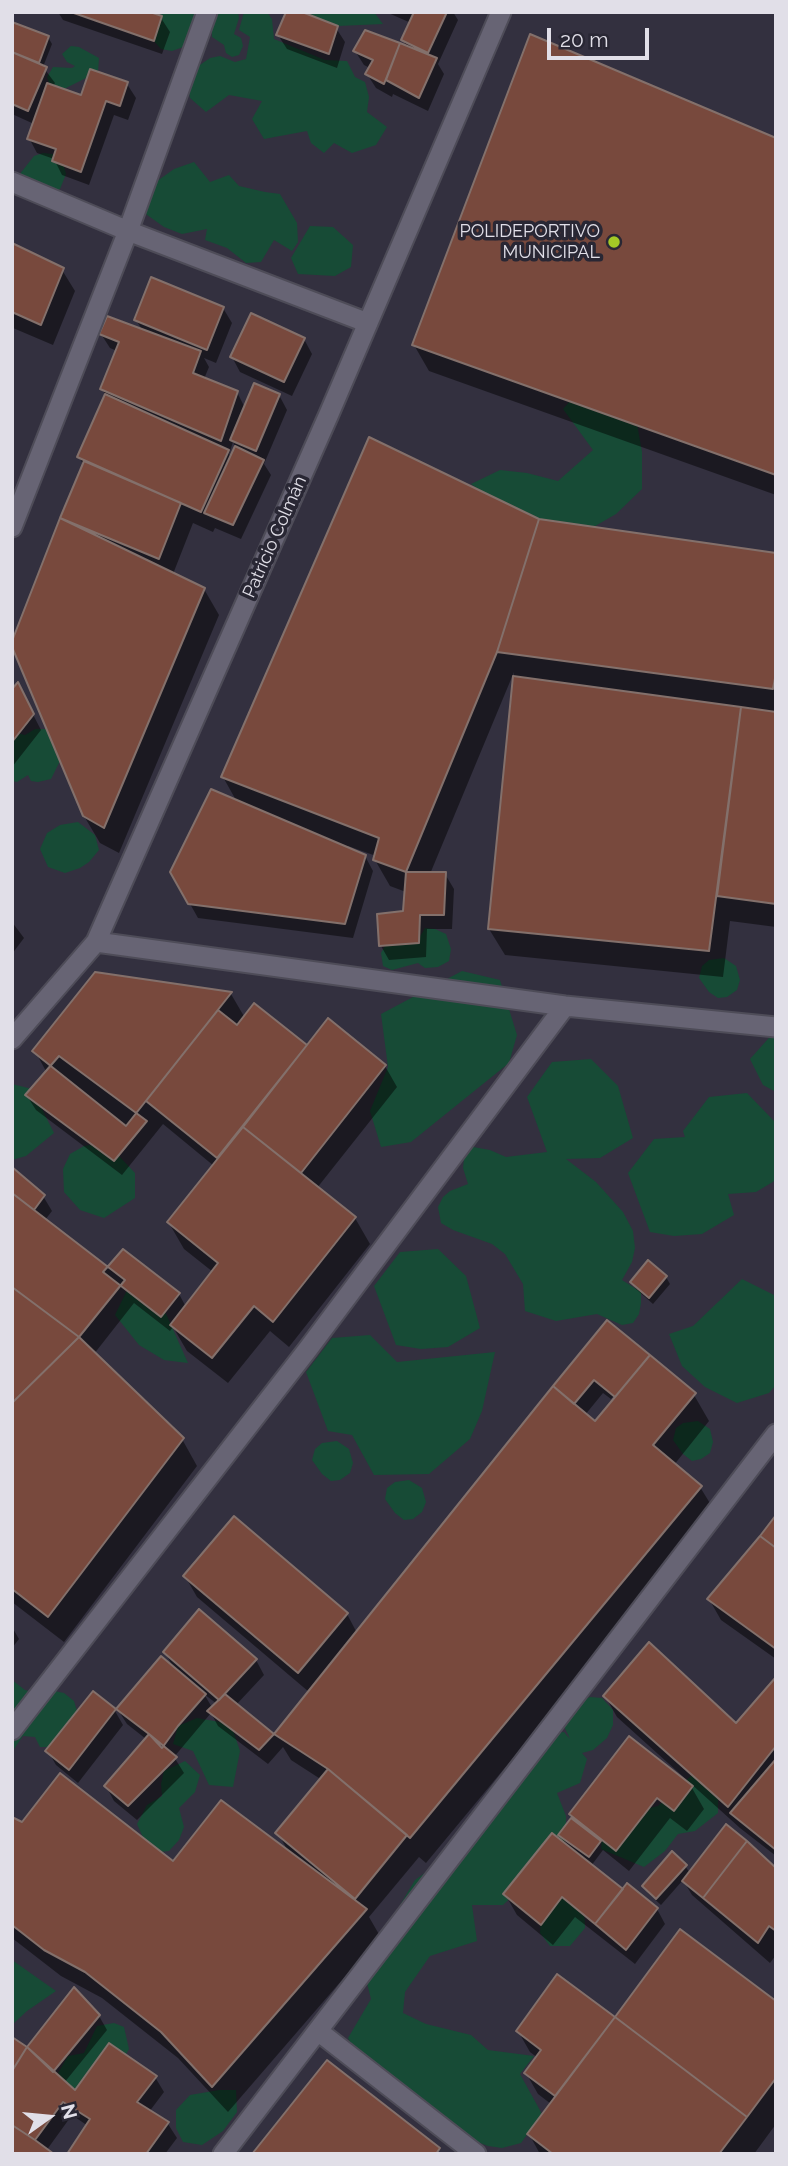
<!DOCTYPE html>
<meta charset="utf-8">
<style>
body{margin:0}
#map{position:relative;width:788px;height:2166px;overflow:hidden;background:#33303f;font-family:Raleway,sans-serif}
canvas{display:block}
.frame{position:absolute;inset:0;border:14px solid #e1dfe8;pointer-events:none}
.north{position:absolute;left:14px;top:2082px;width:70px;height:70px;-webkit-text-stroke:5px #292734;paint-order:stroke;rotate:75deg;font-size:19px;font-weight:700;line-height:28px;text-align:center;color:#e1dfe8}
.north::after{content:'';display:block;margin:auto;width:24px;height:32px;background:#e1dfe8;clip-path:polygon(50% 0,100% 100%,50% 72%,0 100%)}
.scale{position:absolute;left:547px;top:28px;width:102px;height:32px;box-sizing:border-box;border:4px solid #e1dfe8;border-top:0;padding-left:9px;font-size:21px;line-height:24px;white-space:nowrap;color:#e1dfe8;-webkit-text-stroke:5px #292734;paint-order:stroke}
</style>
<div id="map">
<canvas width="788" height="2166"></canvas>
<div class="frame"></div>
<div class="north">N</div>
<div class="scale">20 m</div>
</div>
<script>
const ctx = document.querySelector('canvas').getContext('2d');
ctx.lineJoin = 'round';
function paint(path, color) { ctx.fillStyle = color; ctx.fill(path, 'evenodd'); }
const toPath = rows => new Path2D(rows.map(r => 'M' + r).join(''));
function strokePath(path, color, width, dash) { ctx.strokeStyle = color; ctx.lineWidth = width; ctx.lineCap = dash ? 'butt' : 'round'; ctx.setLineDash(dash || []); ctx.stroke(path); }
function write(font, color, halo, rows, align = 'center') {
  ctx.font = font + ' Raleway,sans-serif'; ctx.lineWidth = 7; ctx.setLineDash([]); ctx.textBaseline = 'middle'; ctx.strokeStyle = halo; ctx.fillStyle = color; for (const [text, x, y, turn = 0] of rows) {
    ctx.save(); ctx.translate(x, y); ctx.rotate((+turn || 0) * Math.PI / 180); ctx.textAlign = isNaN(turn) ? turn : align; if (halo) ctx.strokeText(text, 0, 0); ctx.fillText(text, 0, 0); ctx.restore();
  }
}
paint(toPath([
 [162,12,194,12,202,27,186,46,172,51,161,49,154,41,156,21],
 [211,12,238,12,239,18,234,34,241,38,243,46,239,55,232,57,226,53,224,45,212,37],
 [244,12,267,12,272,19,274,39,325,60,347,61,355,77,365,82,369,97,367,112,387,127,376,145,352,153,334,143,324,153,311,143,307,131,264,139,252,119,262,101,229,95,206,112,190,98,188,84,194,69,210,58,220,56,235,62,246,59,250,37,239,30],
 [302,12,374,12,383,24,338,26],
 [71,46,79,47,99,58,98,72,64,89,51,88,47,77,53,67,72,68,75,66,67,62,62,54],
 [43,153,52,154,62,159,66,174,60,189,47,196,19,175,34,156],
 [194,162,210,182,229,175,239,186,265,192,280,194,297,223,298,242,292,251,274,240,261,262,246,263,227,248,205,240,207,229,182,234,164,227,143,212,153,184,174,169],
 [310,226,333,227,353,245,351,267,335,276,298,274,291,258],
 [576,394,636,418,642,452,642,489,616,514,578,536,535,532,471,484,500,470,527,473,558,481,593,450,563,409],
 [35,729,46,729,59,742,60,761,51,779,38,782,31,781,28,775,17,782,12,781,12,732,25,735],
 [78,822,95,835,99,850,89,862,80,868,65,873,48,867,40,849,47,833,60,825],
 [425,928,435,929,446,934,451,949,449,961,438,967,425,968,418,963,392,970,383,966,381,953,386,944,405,941,413,944,418,940],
 [724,958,736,966,740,980,737,990,727,997,718,998,709,992,699,978,702,966,709,960],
 [462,971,500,980,517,1035,509,1063,411,1142,381,1147,370,1111,388,1067,381,1014],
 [776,1030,776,1092,763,1085,750,1059],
 [591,1059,618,1086,633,1138,600,1158,566,1159,596,1182,623,1212,633,1231,635,1248,632,1262,622,1280,641,1292,641,1303,639,1314,633,1323,622,1325,597,1314,556,1321,525,1311,523,1284,505,1254,492,1244,453,1230,441,1223,438,1207,443,1197,450,1191,468,1184,463,1168,464,1159,473,1147,490,1150,506,1157,547,1152,527,1097,552,1062],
 [12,1084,32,1089,54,1133,26,1156,12,1160],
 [747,1093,774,1121,776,1128,776,1180,756,1192,728,1194,734,1215,702,1234,674,1236,650,1232,628,1173,654,1139,685,1137,683,1131,709,1097],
 [102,1143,119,1156,135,1173,135,1198,104,1218,80,1210,64,1192,63,1169,70,1154,84,1146],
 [438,1249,466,1276,480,1328,448,1347,421,1349,396,1345,374,1286,400,1252],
 [742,1279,776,1296,776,1385,769,1393,737,1403,705,1387,682,1366,669,1334,693,1326],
 [129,1286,163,1307,188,1363,164,1360,139,1345,115,1315],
 [370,1335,397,1362,495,1352,482,1411,470,1439,429,1474,374,1475,352,1435,328,1431,306,1372,332,1338],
 [698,1421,710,1429,713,1442,710,1453,701,1459,692,1461,683,1454,673,1440,676,1428,683,1423],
 [337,1441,349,1449,353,1463,350,1473,340,1480,331,1481,322,1474,312,1460,315,1449,322,1443],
 [409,1480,422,1488,426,1502,422,1512,413,1519,404,1520,395,1513,385,1499,387,1488,395,1482],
 [12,1680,25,1690,32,1692,45,1689,64,1693,74,1701,77,1711,74,1723,52,1747,40,1747,35,1737,23,1736,12,1752],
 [590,1697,602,1698,613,1710,613,1725,607,1738,593,1750,582,1753,587,1759,580,1783,557,1793,566,1816,566,1840,554,1857,503,1905,472,1905,477,1941,430,1956,405,1992,403,2013,426,2024,471,2035,488,2050,534,2056,520,2074,542,2114,521,2143,502,2148,488,2146,470,2139,360,2060,348,2038,371,1999,363,1967,415,1880,437,1864,490,1788,521,1755,545,1734,564,1732,570,1739,563,1724,581,1701],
 [197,1718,231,1724,240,1751,233,1787,209,1785,193,1751,173,1744,178,1726],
 [185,1761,200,1775,195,1792,179,1808,184,1827,179,1840,169,1851,150,1853,137,1824,147,1805,162,1796,161,1784,164,1771],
 [692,1775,710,1785,718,1798,718,1813,695,1831,678,1834,665,1851,644,1867,601,1849,603,1829,641,1810,658,1806],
 [571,1888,584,1904,585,1928,570,1946,550,1946,540,1933,542,1905],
 [12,1960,56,1991,27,2011,12,2025],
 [114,2023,124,2027,129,2049,103,2095,66,2091,58,2073,68,2056,84,2053,97,2026],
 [219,2090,236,2090,237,2112,223,2131,202,2145,183,2142,176,2128,176,2110,190,2095]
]), '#174b36');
paint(toPath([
 [58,12,145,12,161,18,170,32,162,54,63,20],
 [386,12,453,12,458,20,438,64,444,74,428,111,393,94,392,97,376,88,367,74,370,68,364,65,355,51,365,32,408,49,403,40,411,23],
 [12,28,48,37,52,44,43,67,55,83,53,87,82,97,127,84,136,98,128,120,114,115,89,185,62,175,54,159,37,153,29,138,34,124,12,114],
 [336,28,345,42,337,68,287,49,278,35],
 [776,140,776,495,429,371,414,345],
 [12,245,62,270,75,291,53,345,13,328,12,331],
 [223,308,232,323,216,363,204,358,209,367,204,379,237,392,245,408,279,395,287,410,264,464,271,475,241,539,215,528,213,532,193,523,173,574,204,589,219,615,119,853,100,843,84,816,13,644,84,466,79,457,106,396,102,389,117,351,110,348,101,334,143,331,136,320],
 [233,442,236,448,231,458,229,454],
 [304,339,312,354,292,396,240,372,232,357],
 [539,521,776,555,776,927,730,921,723,977,505,955,489,929,514,672,430,874,445,874,454,889,452,929,427,929,426,957,389,960,381,946,404,913,406,892,390,886,375,860,376,856,348,846,347,849,365,856,373,871,353,938,198,918,172,872,237,802,223,777],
 [12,692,25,699,41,730,12,767],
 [12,922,24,938,12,954],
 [96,974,231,994,245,1018,307,1048,385,1066,397,1087,317,1188,355,1218,370,1244,289,1347,270,1331,228,1383,187,1351,173,1327,170,1331,134,1303,94,1354,182,1439,197,1466,64,1642,12,1602,12,1169,43,1196,52,1211,45,1220,108,1269,123,1252,179,1294,186,1307,213,1272,184,1249,169,1223,214,1166,163,1124,122,1175,36,1110,27,1096,47,1073,35,1051],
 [666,1277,670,1284,653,1304,636,1289,632,1283],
 [608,1322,694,1395,709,1421,674,1465,700,1487,716,1513,426,1863,419,1857,369,1917,380,1936,228,2112,178,2058,102,1998,61,1976,12,1938,12,1819,22,1825,173,1864,289,1853,278,1833,322,1780,291,1760,283,1747,268,1764,218,1726,211,1713,174,1757,184,1773,137,1820,114,1801,106,1786,146,1739,127,1724,118,1710,174,1669,165,1652,199,1612,256,1660,264,1675,236,1705,274,1736,309,1692,197,1597,185,1576,347,1614,357,1633],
 [645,1358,595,1424,585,1415,603,1393,611,1399],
 [204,1694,217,1704,213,1709],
 [776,1518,776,1659,721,1620,709,1599],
 [12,1627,19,1639,12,1648],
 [776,1680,776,1856,740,1828,617,1717,605,1696,736,1726],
 [93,1693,115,1711,123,1725,78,1783,56,1765,48,1751],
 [692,1788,704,1809,687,1831,670,1818,629,1871,603,1850,591,1866,623,1891,657,1909,665,1924,635,1964,575,1917,553,1945,517,1915,505,1894,567,1847,560,1835,578,1826,571,1814],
 [685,1866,690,1873,776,1870,776,1955,770,1963,692,1895,683,1880,661,1905,648,1893,644,1886],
 [558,1976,615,2019,776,2003,776,2124,754,2154,540,2154,529,2134,551,2104,538,2094,526,2073,538,2058,530,2052,518,2031],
 [99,2016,107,2030,64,2083,75,2093,155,2077,164,2092,149,2112,168,2124,177,2138,165,2154,69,2154,88,2126,72,2115,46,2151,12,2154,27,2049]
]), '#0007');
const building = toPath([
 [71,12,150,12,162,16,154,41,71,12],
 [286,12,302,12,338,26,329,54,276,35,286,12],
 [414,12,447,12,428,53,401,40,414,12],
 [12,22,49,36,39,63,12,52,12,22],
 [365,30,400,43,384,84,365,74,373,60,353,51,365,30],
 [530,34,776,138,776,475,412,345,530,34],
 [400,43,437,58,419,98,386,80,400,43],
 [12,52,47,67,28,111,12,104,12,52],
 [90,69,128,82,120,106,106,101,81,172,52,161,56,149,27,139,47,83,81,95,90,69],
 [12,243,64,268,41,325,12,312,12,243],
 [151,277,224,307,207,350,134,320,151,277],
 [251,313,305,338,284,382,230,357,251,313],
 [107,316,201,351,193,373,238,391,221,441,100,389,119,342,99,334,107,316],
 [254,383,280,394,256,451,230,440,254,383],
 [105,394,229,450,201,512,77,457,105,394],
 [369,437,539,519,497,652,406,872,373,860,379,838,221,777,369,437],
 [235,446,264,460,233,525,204,513,235,446],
 [84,461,181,503,159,559,60,518,84,461],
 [60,518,205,588,104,828,83,816,12,647,12,641,60,518],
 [539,519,776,553,776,673,773,689,497,652,539,519],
 [513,676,741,707,709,951,488,929,513,676],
 [18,682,34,714,12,742,12,689,18,682],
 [741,707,776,712,776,904,717,896,741,707],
 [211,789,366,855,345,924,188,904,170,872,211,789],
 [406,872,446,872,444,915,420,915,419,943,379,946,377,914,403,911,406,872],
 [95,972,232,992,126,1126,32,1051,95,972],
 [254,1003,307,1045,217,1158,146,1101,218,1010,237,1025,254,1003],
 [328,1018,386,1065,301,1173,243,1127,328,1018],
 [59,1056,147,1121,114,1161,25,1095,59,1056],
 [243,1127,356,1217,273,1322,254,1306,212,1358,170,1325,218,1263,167,1222,243,1127],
 [12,1167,45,1195,34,1210,12,1193,12,1167],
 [12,1193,125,1280,79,1337,12,1287,12,1193],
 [123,1249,180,1293,161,1317,103,1272,123,1249],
 [648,1260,667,1276,649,1298,630,1282,648,1260],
 [12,1287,79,1337,12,1403,12,1287],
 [607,1320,650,1355,615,1397,594,1380,574,1404,553,1386,607,1320],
 [79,1337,184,1438,48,1617,12,1589,12,1403,79,1337],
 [650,1355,696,1393,653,1445,702,1486,410,1838,328,1769,274,1734,553,1386,595,1421,650,1355],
 [776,1515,776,1548,760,1536,776,1515],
 [234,1516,348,1613,298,1673,183,1576,234,1516],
 [760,1536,776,1548,776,1649,707,1599,760,1536],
 [199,1609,257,1659,219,1700,163,1652,199,1609],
 [649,1642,736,1723,776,1677,776,1746,728,1807,603,1696,649,1642],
 [161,1656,206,1694,178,1726,162,1748,149,1734,116,1709,161,1656],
 [93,1691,116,1709,69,1770,45,1751,93,1691],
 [225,1694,274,1734,259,1750,207,1711,225,1694],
 [149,1734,177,1757,128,1806,104,1786,149,1734],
 [629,1736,693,1786,674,1811,657,1798,616,1851,569,1814,629,1736],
 [776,1759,776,1850,730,1813,776,1759],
 [328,1769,407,1835,355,1899,275,1833,328,1769],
 [60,1773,173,1861,221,1800,367,1909,212,2087,161,2032,85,1972,44,1950,12,1925,12,1817,22,1822,60,1773],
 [571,1818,601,1841,589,1857,558,1835,571,1818],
 [726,1824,747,1841,703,1898,682,1881,726,1824],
 [552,1833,623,1889,595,1924,562,1897,541,1925,503,1894,552,1833],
 [747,1841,776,1868,776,1931,769,1926,758,1943,703,1898,747,1841],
 [672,1851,687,1865,656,1899,642,1886,672,1851],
 [627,1883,658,1908,626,1950,595,1924,627,1883],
 [680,1929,776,2001,776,2078,747,2117,615,2017,680,1929],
 [557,1974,615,2017,555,2096,524,2073,541,2050,516,2031,557,1974],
 [74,1987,100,2015,53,2072,27,2047,74,1987],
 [615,2017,747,2117,719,2154,553,2154,527,2134,615,2017],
 [12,2037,27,2047,12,2071,12,2037],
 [109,2043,157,2076,137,2102,169,2122,146,2154,67,2154,90,2119,63,2102,35,2140,12,2125,12,2071,27,2047,75,2090,109,2043],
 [327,2060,440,2148,436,2154,252,2154,327,2060],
 [12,2125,35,2140,54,2154,12,2154,12,2125]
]);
paint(building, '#78493d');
strokePath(building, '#83706b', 2);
const minor = toPath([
 [12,182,128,231,368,323],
 [12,527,128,231,207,12],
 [96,942,565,1006,776,1027],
 [12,1039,96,942,329,414,501,12],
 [12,1730,308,1349,565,1006],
 [318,2031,476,2154],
 [223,2154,776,1434]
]);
strokePath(minor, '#4e4c58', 23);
strokePath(minor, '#676474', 19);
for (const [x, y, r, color] of [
 [614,242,7,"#a3c926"]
]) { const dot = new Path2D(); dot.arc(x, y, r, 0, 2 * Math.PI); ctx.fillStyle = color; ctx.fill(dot); strokePath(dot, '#292734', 2.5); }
write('18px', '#e1dfe8', '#292734', [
 ["POLIDEPORTIVO",600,232],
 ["MUNICIPAL",600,253]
], 'right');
write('18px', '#e1dfe8', '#292734', [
 ["Patricio Colmán",275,537,-66]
]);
</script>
